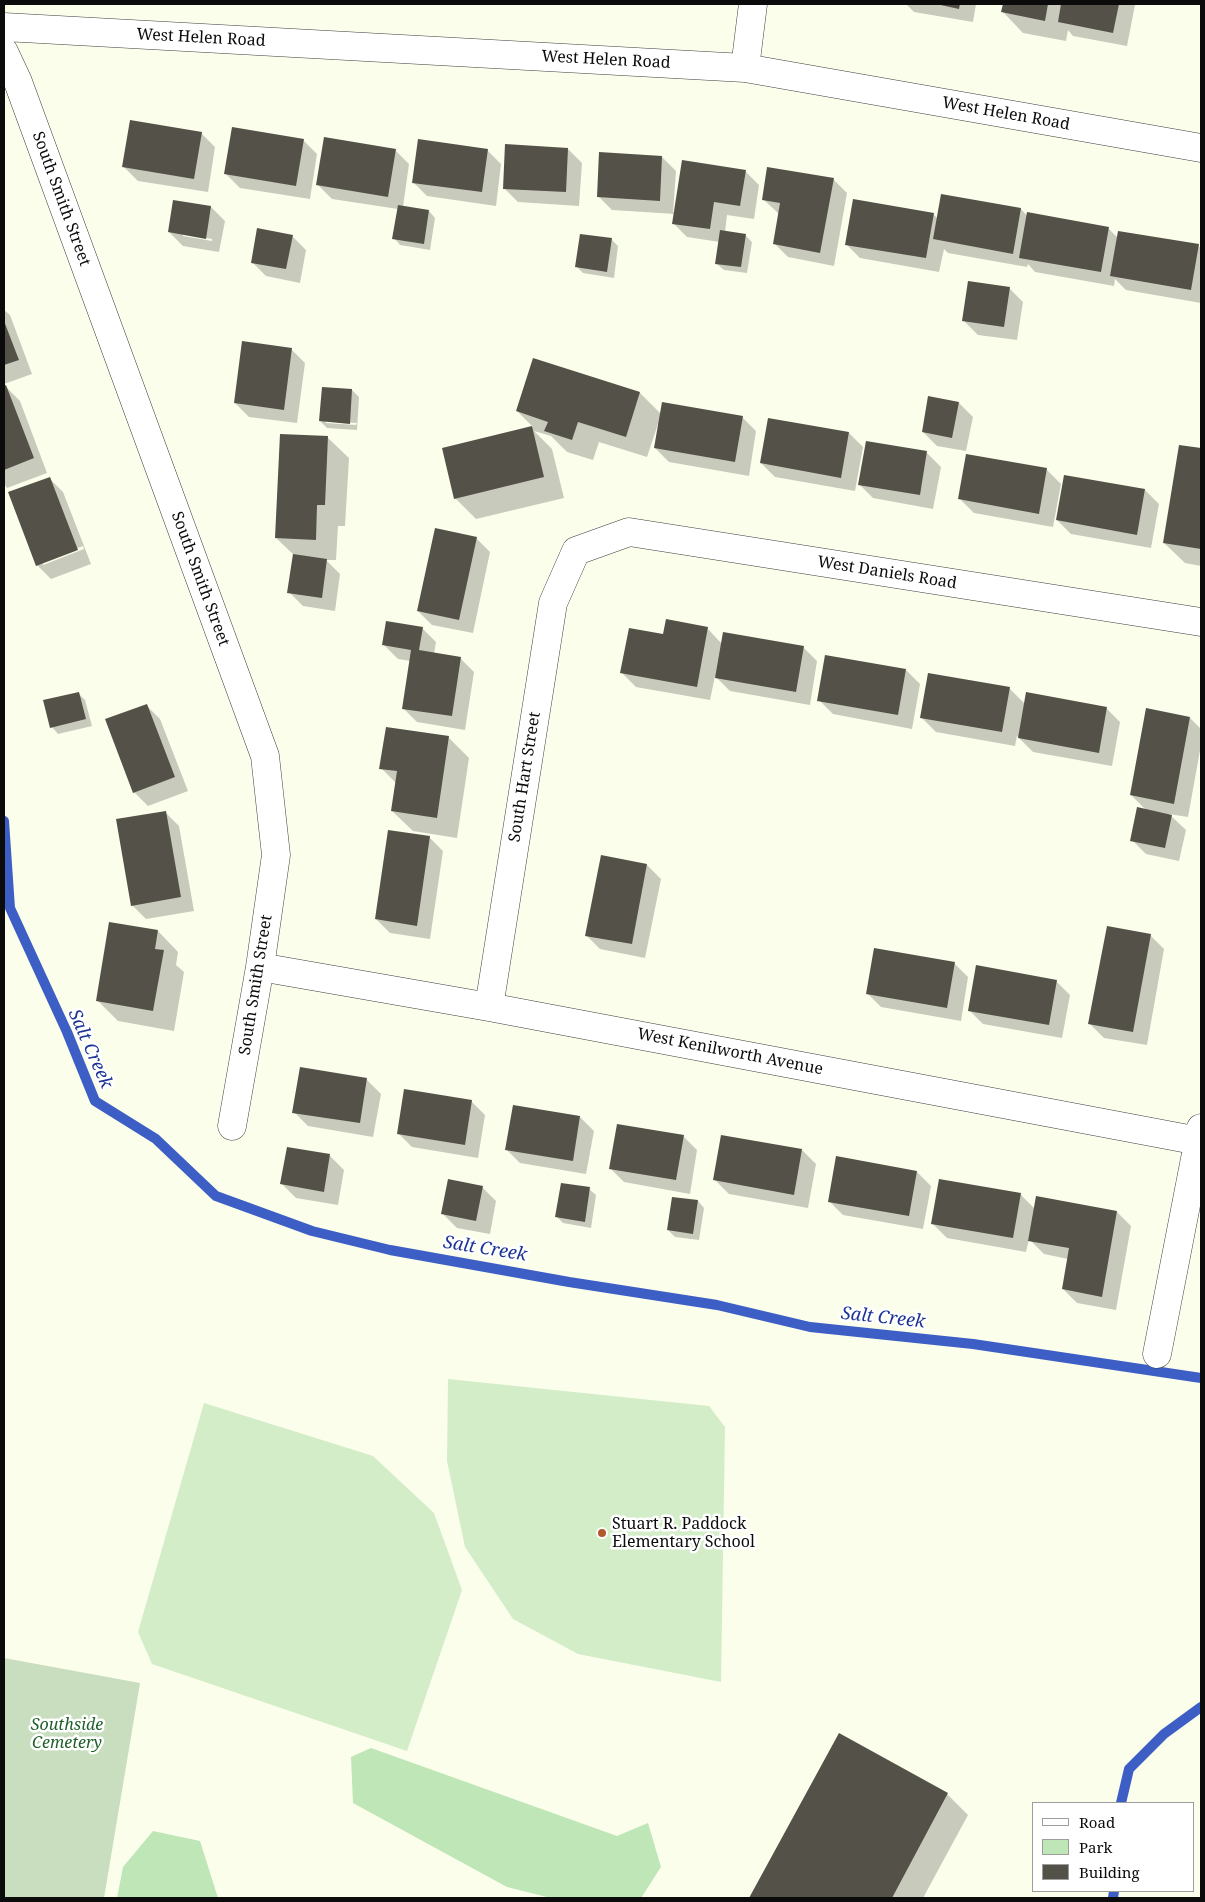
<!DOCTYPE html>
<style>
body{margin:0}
#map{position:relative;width:1205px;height:1902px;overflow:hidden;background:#fbfeeb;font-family:"Noto Serif",serif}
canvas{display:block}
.frame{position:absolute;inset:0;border:5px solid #0b0b0b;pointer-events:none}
.legend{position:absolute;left:1032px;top:1802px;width:162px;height:90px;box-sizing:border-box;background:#fff;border:1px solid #9d9d9d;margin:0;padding:6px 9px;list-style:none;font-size:15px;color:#0b0b0b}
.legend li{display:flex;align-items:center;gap:10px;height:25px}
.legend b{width:25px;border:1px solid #9d9d9d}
</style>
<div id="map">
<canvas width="1205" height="1902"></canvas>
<div class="frame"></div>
<ul class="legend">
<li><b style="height:6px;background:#fff"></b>Road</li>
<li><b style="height:14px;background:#bee6b7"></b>Park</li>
<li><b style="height:14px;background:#535148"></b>Building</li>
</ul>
</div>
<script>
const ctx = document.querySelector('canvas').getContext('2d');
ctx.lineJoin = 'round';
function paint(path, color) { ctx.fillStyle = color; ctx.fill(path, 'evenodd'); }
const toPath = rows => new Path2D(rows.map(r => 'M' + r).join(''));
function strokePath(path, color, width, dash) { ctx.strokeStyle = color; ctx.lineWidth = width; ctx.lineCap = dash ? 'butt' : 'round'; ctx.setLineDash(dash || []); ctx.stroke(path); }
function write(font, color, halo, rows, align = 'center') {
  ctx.font = font + ' "Noto Serif",serif'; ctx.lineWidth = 5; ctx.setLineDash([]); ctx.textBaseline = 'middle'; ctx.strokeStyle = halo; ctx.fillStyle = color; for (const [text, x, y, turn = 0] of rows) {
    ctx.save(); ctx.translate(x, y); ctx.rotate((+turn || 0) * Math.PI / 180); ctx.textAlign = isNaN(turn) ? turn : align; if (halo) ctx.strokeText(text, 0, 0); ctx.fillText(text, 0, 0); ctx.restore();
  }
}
paint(toPath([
 [371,1748,617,1836,648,1823,661,1867,641,1898,551,1898,507,1887,353,1803,351,1757],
 [153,1831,200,1841,218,1898,117,1898,123,1867]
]), '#bee6b7');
paint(toPath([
 [4,1658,140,1683,104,1898,4,1898]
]), '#c8debe');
paint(toPath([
 [448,1379,709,1406,725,1427,721,1682,578,1654,513,1619,465,1547,447,1461],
 [204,1403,373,1456,434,1513,462,1590,407,1751,152,1664,138,1632]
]), '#d3edc8');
paint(toPath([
 [906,4,976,4,973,22,914,12],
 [1004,4,1134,4,1135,5,1127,46,1073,36,1068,30,1066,41,1023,33,1003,12],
 [201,133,215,147,208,192,138,181,124,167],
 [303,140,317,154,310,199,240,188,226,174],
 [568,149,582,163,579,206,518,202,504,188],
 [395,150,409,164,403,207,429,211,435,218,430,250,400,245,394,238,398,209,332,199,318,185],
 [487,150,501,164,496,206,427,196,413,182],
 [662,157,676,171,673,213,745,171,759,185,754,219,727,215,725,232,745,235,752,242,747,273,724,270,717,264,720,242,687,237,673,223,675,214,612,210,598,196],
 [833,179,847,193,834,266,788,257,774,243,779,214,763,199],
 [942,195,1021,209,1028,217,1108,228,1118,238,1198,246,1201,248,1201,303,1126,290,1115,279,1114,286,1035,272,1028,264,1027,267,948,253,944,249,939,272,860,258,846,244,933,214,938,219],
 [174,201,211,207,225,221,219,252,183,246,169,232],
 [183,234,212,239,212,241,183,236],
 [292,236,306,250,300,283,266,276,252,262],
 [611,239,618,246,614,278,583,273,576,266],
 [1009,288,1023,302,1017,340,978,335,964,321],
 [4,310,10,315,32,374,4,384],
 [291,349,305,363,297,423,249,417,235,403],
 [534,360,640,393,661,414,742,417,756,431,749,476,669,462,655,448,659,424,658,424,647,457,599,442,593,460,567,452,551,436,534,431,552,449,564,498,476,519,455,498,443,449,533,427,517,411],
 [6,387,20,401,47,473,7,488,4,484,4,388],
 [352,390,359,397,357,430,327,428,320,421],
 [326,421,357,423,356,425,326,423],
 [929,398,959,403,973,417,966,451,937,446,923,432],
 [849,433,863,447,855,491,775,477,761,463],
 [328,438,349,458,345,526,338,526,336,560,326,560,340,574,335,611,303,606,289,592,294,555,276,538],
 [867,443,927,453,941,467,933,509,873,498,859,484],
 [1180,446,1201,450,1201,566,1185,563,1164,543],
 [1047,470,1061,484,1053,527,974,513,960,499],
 [49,478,63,492,91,564,51,579,37,565],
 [83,546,84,549,43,565,43,562],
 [1145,490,1159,504,1151,548,1071,534,1057,520],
 [476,538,490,552,473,633,432,625,418,611],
 [422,628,436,642,434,654,460,658,474,672,465,730,417,722,403,708,411,661,398,659,384,645],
 [707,628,722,644,803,647,817,661,810,705,730,691,715,676,710,700,636,687,622,673],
 [826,656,906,670,920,684,912,729,833,714,819,700],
 [1009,688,1025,704,1106,708,1120,722,1112,766,1033,752,1017,736,1015,746,936,732,922,718],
 [78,693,85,700,92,726,58,734,52,727],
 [146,705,160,719,188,791,148,806,134,792],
 [1190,718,1201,729,1201,745,1188,817,1169,814,1186,830,1179,861,1146,854,1132,840,1147,811,1131,795],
 [448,737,469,758,457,838,413,831,392,811,397,784,381,768],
 [165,812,179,826,194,911,146,919,132,905],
 [429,837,443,851,430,939,390,933,376,919],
 [647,865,661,879,645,958,600,949,586,935],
 [158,931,178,952,176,965,184,972,174,1031,118,1021,97,1000],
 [1150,935,1164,949,1147,1045,1104,1038,1090,1024],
 [954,963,968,977,961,1021,881,1007,867,993],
 [1056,981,1070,995,1062,1038,983,1024,969,1010],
 [367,1080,381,1094,373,1137,308,1126,294,1112],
 [471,1101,485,1115,478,1158,412,1147,398,1133],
 [580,1117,594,1131,586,1174,520,1163,506,1149],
 [683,1136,697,1150,690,1194,624,1182,610,1168],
 [722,1136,802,1150,816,1164,808,1208,729,1194,715,1180],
 [288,1148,330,1156,344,1170,338,1205,296,1198,282,1184],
 [917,1172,931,1186,923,1229,843,1215,829,1201],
 [482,1187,496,1201,490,1234,457,1228,443,1214],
 [589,1189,596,1195,591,1228,563,1223,556,1216],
 [1020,1194,1035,1209,1117,1212,1131,1226,1116,1310,1077,1303,1063,1289,1068,1259,1044,1254,1029,1239,1026,1252,947,1238,933,1224],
 [698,1201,704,1208,699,1240,675,1237,668,1230],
 [839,1735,947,1794,968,1815,923,1898,750,1898]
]), '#0003');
strokePath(toPath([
 [4,821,10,908,67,1032,95,1101,156,1139,216,1196,312,1231,390,1250,569,1282,717,1305,810,1327,973,1344,1201,1378],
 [1121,1803,1129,1769,1164,1734,1201,1707],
 [1113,1898,1114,1891]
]), '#3d5ec5', 10);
paint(toPath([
 [936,4,960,4,959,9],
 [1003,4,1048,4,1045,21,1001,12],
 [1061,4,1119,4,1113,33,1058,22],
 [130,120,202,132,194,179,122,167],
 [232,127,304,139,296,186,224,174],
 [324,137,396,149,388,197,316,185],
 [418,139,488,149,482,192,412,183],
 [505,144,568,148,566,192,503,189],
 [599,152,662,156,660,201,597,197],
 [682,160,746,170,740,206,714,202,710,229,672,224],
 [767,167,834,178,820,253,773,244,780,203,762,200],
 [941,194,1021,208,1013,254,933,239],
 [853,199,934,213,926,258,845,245],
 [173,200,211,206,206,239,168,232],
 [398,205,429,210,424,244,392,239],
 [1027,212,1109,227,1101,272,1019,258],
 [257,228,293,235,286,269,251,263],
 [720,230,746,234,741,267,715,264],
 [1118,231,1199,244,1191,290,1110,276],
 [580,234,612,238,607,272,575,267],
 [968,281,1010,287,1004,327,962,321],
 [4,321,19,360,4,365],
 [242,341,292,348,284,410,234,403],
 [533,358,640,392,626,437,578,422,572,440,544,431,548,422,516,411],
 [6,385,34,458,4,470,4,386],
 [322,387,352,389,350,424,319,421],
 [928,396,959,402,952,438,922,432],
 [662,402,743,416,735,462,654,448],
 [768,418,849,432,841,478,760,463],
 [532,426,544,477,454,499,442,448],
 [280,434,328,436,325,505,317,505,316,540,275,538],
 [866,441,927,451,920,495,858,485],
 [1179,445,1201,448,1201,549,1163,543],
 [966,454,1047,468,1039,514,958,499],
 [1064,475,1145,489,1137,535,1056,520],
 [50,477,78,550,36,566,8,492],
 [435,528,477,537,459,620,417,611],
 [293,554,327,559,322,598,287,593],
 [666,619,708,627,697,687,620,673,629,628,663,634],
 [386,621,423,627,419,650,461,657,452,716,402,709,411,650,382,645],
 [723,632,804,646,796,692,715,678],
 [825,655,906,669,898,715,817,701],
 [928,673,1010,687,1002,732,920,718],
 [79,692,86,719,50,728,43,700],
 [1026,692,1107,707,1099,753,1018,738],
 [147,704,175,777,133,793,105,719],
 [1146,708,1190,717,1174,804,1130,795],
 [386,727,449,736,437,818,391,811,397,771,379,769],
 [1137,807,1172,815,1165,848,1130,841],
 [166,811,181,897,131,906,116,819],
 [388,830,430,836,417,926,375,919],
 [601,855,647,864,632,944,585,936],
 [109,922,158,930,155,949,164,950,153,1011,96,1001],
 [1107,926,1151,934,1133,1032,1088,1024],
 [874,948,955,962,947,1008,866,994],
 [976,965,1057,980,1049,1025,968,1011],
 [300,1067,367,1078,360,1123,292,1113],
 [404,1089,472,1100,465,1145,397,1134],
 [513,1105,580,1116,573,1161,505,1150],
 [617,1124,684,1135,676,1180,609,1169],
 [721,1135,802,1149,794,1195,713,1180],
 [287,1147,330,1154,324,1192,280,1184],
 [836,1156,917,1171,909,1216,828,1202],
 [448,1179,483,1186,476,1221,441,1214],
 [939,1179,1021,1193,1013,1238,931,1224],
 [561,1183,590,1187,585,1222,555,1217],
 [1036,1196,1117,1211,1102,1297,1062,1289,1069,1248,1028,1241],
 [672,1197,698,1200,693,1234,667,1230],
 [839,1733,948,1793,892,1898,749,1898]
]), '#535148');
const minor = toPath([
 [4,27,745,68,1201,148],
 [4,52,18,82,265,756,276,855,260,967,232,1126],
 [745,68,753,4],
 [260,967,489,1007,1199,1141],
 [489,1007,553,603,576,551,629,532,1201,622],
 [1157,1354,1201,1128]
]);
strokePath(minor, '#3e3e3e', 29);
strokePath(minor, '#fff', 28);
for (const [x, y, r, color] of [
 [602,1533,5,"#b3572c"]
]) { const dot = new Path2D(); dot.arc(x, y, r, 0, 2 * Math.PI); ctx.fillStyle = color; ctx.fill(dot); strokePath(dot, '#fff', 2); }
write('16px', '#0b0b0b', '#fff', [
 ["West Helen Road",201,38,3],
 ["West Helen Road",606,60,3],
 ["West Helen Road",1006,114,10],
 ["South Smith Street",61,199,70],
 ["West Daniels Road",887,573,9],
 ["South Smith Street",200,579,70],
 ["South Hart Street",525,777,-81],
 ["South Smith Street",256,985,-81],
 ["West Kenilworth Avenue",730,1052,11]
]);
write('16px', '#0b0b0b', '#fff', [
 ["Stuart R. Paddock",612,1524],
 ["Elementary School",612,1542]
], 'left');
write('italic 16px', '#205f2a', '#fff', [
 ["Southside",67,1725],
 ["Cemetery",67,1743]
]);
write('italic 18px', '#1c3495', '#fff', [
 ["Salt Creek",90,1049,66],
 ["Salt Creek",485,1249,9],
 ["Salt Creek",883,1318,6]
]);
</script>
